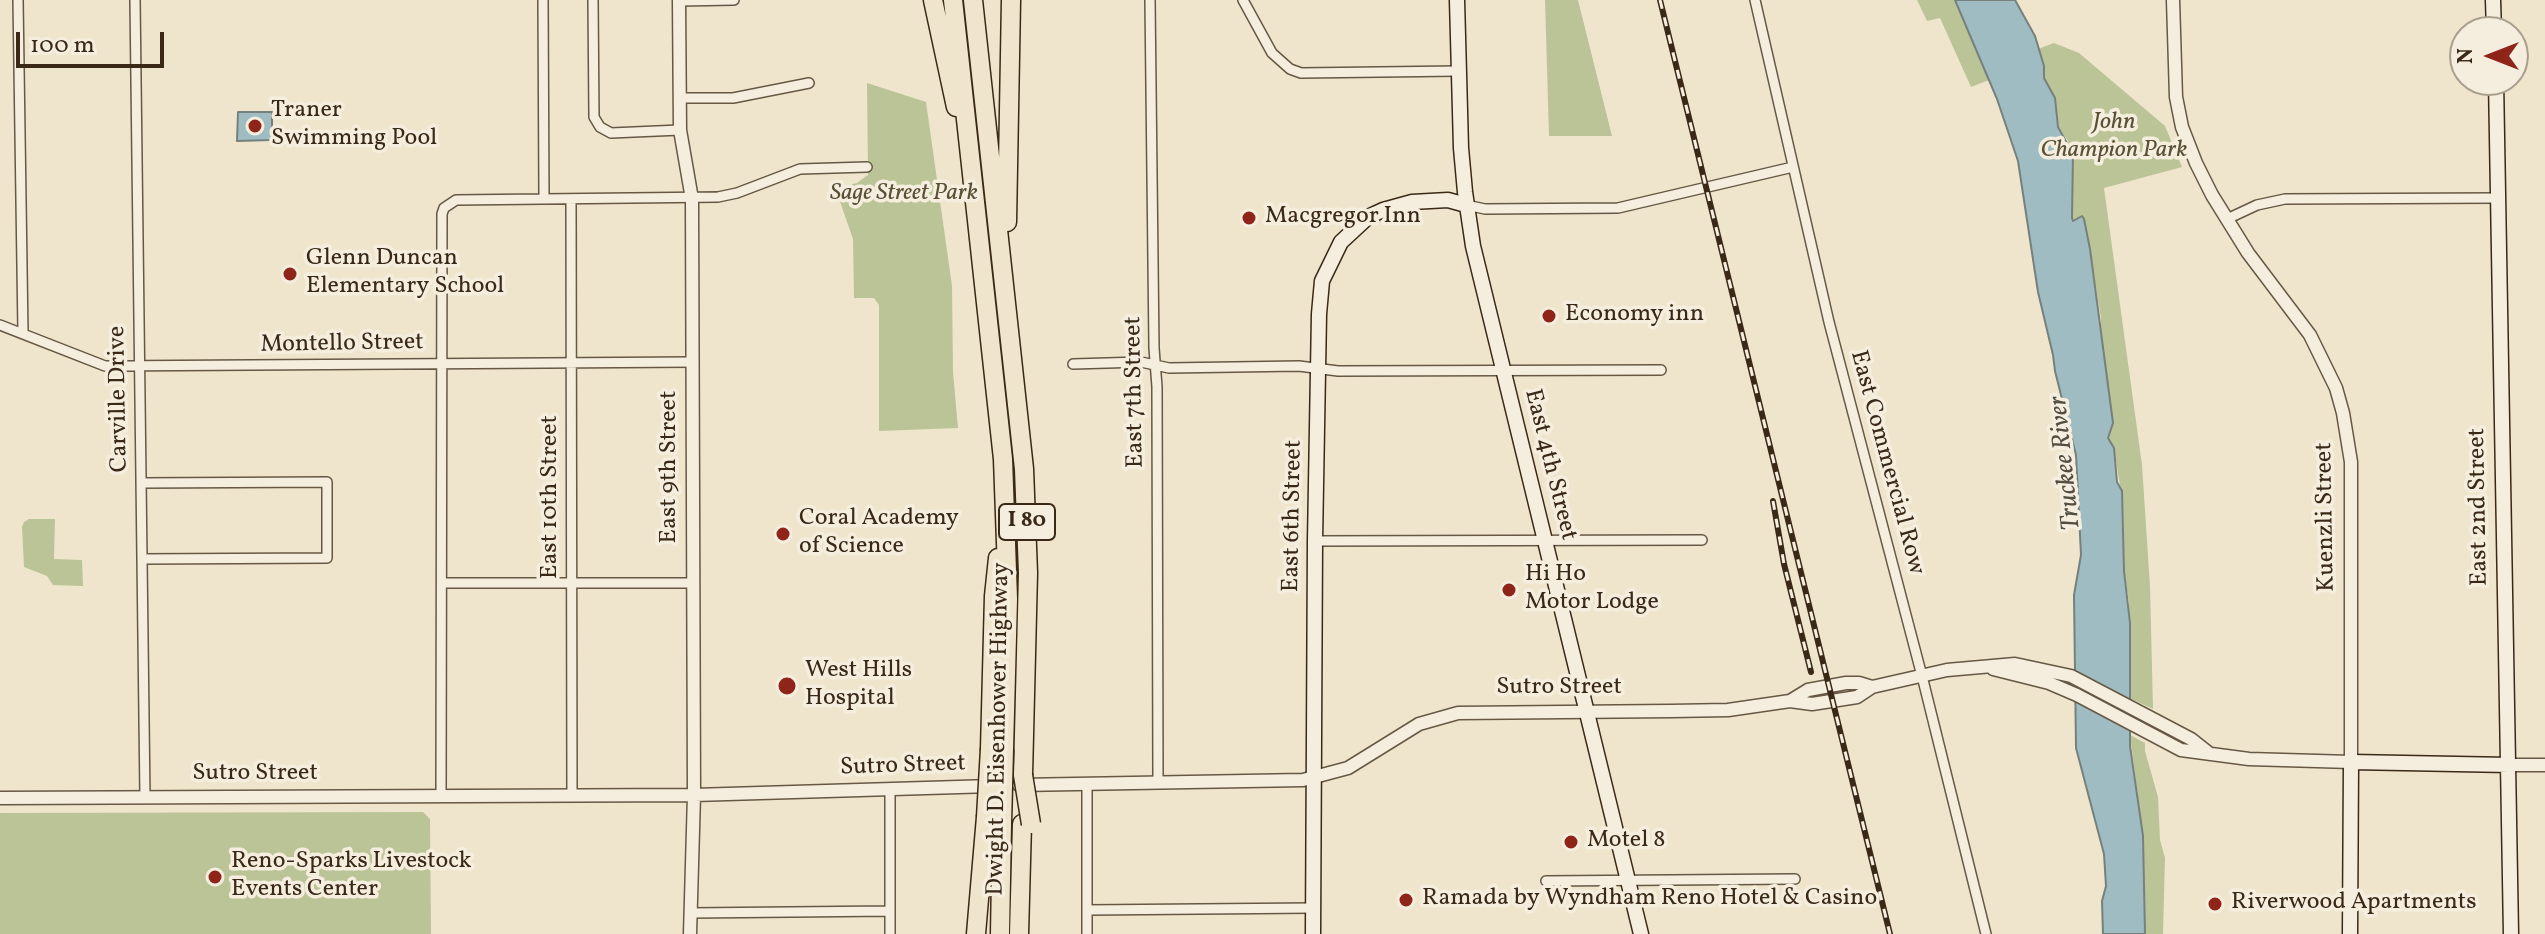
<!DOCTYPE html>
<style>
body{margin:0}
#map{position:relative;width:2545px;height:934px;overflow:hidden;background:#efe5cc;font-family:Vollkorn,serif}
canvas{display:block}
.north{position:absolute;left:2449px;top:16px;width:80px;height:80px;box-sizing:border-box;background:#f5eede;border:2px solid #aa9f8e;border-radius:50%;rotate:270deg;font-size:22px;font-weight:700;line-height:32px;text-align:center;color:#392916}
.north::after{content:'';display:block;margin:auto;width:28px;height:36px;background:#8f2418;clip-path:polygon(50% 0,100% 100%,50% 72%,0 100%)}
.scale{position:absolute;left:16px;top:32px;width:148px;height:36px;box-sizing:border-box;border:4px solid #392916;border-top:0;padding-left:10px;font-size:24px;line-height:28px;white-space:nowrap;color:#392916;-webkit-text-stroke:6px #f5eede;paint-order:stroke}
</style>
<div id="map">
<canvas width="2545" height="934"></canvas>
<div class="north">N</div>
<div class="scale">100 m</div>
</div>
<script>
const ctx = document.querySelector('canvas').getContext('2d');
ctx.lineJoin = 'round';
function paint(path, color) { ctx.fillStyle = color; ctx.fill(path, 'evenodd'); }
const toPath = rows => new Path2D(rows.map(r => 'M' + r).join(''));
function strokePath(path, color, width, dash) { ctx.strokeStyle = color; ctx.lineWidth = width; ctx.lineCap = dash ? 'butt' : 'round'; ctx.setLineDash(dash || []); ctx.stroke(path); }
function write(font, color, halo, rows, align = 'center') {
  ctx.font = font + ' Vollkorn,serif'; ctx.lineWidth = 7; ctx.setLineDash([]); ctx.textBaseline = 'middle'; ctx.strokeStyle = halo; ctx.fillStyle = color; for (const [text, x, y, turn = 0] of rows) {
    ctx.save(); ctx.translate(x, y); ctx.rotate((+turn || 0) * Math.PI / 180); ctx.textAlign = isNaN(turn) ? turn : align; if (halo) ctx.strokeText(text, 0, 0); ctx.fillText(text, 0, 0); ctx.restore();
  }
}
paint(toPath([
 [1545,0,1578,0,1612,136,1549,136],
 [1917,0,1955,0,1989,80,1971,87,1940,18,1927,21],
 [2054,43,2079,53,2165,126,2182,167,2104,188,2142,465,2150,586,2153,709,2129,698,2129,602,2124,571,2123,504,2114,448,2108,438,2113,423,2101,339,2101,318,2087,234,2072,218,2071,178,2074,165,2068,141,2058,127,2055,98,2044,78,2038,49],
 [867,83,926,102,952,286,953,372,958,428,879,431,879,305,874,298,854,298,853,239,837,193,841,187,857,183,868,175],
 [29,519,55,519,54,559,82,560,83,586,53,585,47,576,24,567,22,527,24,522],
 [2130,735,2145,743,2145,751,2158,797,2160,840,2165,858,2163,934,2145,934,2143,836],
 [423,812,430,819,431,934,0,934,0,813]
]), '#bbc496');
const water = toPath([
 [1955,0,2015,0,2035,36,2044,66,2044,78,2055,98,2058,127,2073,154,2072,218,2073,221,2082,216,2084,219,2090,249,2113,423,2108,438,2114,448,2117,482,2122,491,2124,571,2130,623,2130,746,2143,836,2145,934,2103,934,2102,901,2106,886,2104,854,2076,748,2074,595,2081,555,2076,455,2055,371,2053,355,2038,292,2018,161,1997,99,1955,0],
 [238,112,272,112,272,140,237,141,238,112]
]);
paint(water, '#9fbcc2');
strokePath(water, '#76817d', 2);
const minor = toPath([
 [18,0,23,333],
 [135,0,145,797],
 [543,0,544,199],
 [593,0,594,117,600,127,611,133,680,130],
 [1150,0,1154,348,1157,387,1158,782],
 [1243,0,1272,53,1290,69,1301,73,1458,71],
 [1755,0,1829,322,1922,676,1986,934],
 [679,1,734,0],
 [680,98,733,98,809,83],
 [571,199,572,795],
 [1466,205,1485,209,1618,208,1793,167],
 [2227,219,2257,205,2285,199,2497,198],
 [0,325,105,366,693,362],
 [1073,364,1141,362,1169,368,1299,366,1338,371,1661,370],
 [141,483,327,482,327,558,142,559],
 [1315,541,1702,540],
 [442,583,693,583],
 [441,796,442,214,444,208,456,200,718,197,737,193,800,169,867,167],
 [1546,881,1795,879],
 [1087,910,1313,908],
 [691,913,890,911],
 [890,934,890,790],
 [1087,934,1087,783]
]);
const tertiary = toPath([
 [679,0,680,130,692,199,694,795,690,934],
 [1993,669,2049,683,2077,695,2181,750,2249,759,2351,762,2351,462,2343,413,2336,388,2310,335,2248,253,2212,195,2196,163,2182,127,2176,97,2173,0],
 [1790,701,1808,690,1846,683,1859,683,1872,687],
 [2509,765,2545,765],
 [1019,785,1303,780,1348,768,1419,724,1458,713,1671,711,1728,710,1790,701,1812,704,1857,697,1872,687,1947,670,2015,664,2071,676,2191,739,2210,754],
 [0,798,694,795,992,786]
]);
const secondary = toPath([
 [1457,0,1461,148,1465,192,1473,246,1641,934],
 [2493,0,2494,32],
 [2496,80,2511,934],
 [1313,934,1315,541,1319,314,1322,281,1341,242,1368,217,1383,210,1412,202,1448,200,1466,205],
 [2350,934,2351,762,2509,765]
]);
const motorway = toPath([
 [933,0,956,107],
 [953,0,1003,459,1008,599,1004,749],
 [973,0,1024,469,1028,573,1023,775],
 [1007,222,1011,0],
 [990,749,994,596,998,558],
 [976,934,986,817],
 [1000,934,1002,823],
 [1019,934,1022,824]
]);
strokePath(minor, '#665844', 12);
strokePath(tertiary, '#665844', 15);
strokePath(secondary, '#392916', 17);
strokePath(motorway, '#392916', 21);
strokePath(minor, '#f5eede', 9);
strokePath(tertiary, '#f5eede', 12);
strokePath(secondary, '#f5eede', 14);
strokePath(motorway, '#efe5cc', 18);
const rail = toPath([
 [1660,0,1890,934],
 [1773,501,1784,564,1811,672]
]);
strokePath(rail, '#392916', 6);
strokePath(rail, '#f5eede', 3, [9]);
const motorwayBridge = toPath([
 [1023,775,1031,824],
 [986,817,990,749],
 [1002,823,1004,749]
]);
strokePath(motorwayBridge, '#392916', 21, []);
strokePath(motorwayBridge, '#efe5cc', 18);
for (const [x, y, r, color] of [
 [255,126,8,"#8f2418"],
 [1249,218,8,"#8f2418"],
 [290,274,8,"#8f2418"],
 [1549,316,8,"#8f2418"],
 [783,534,8,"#8f2418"],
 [1509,590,8,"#8f2418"],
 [787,686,10,"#8f2418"],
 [1571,842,8,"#8f2418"],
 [215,877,8,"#8f2418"],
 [1406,900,8,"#8f2418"],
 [2215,904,8,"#8f2418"]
]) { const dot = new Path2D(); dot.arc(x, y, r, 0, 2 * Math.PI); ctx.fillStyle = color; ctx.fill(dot); strokePath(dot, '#f5eede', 3); }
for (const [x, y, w] of [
 [1027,522,56]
]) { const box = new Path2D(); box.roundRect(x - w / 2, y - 18, w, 36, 6); ctx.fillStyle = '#f5eede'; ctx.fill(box); strokePath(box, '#392916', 2); }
write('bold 22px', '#392916', null, [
 ["I 80",1027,522]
]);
write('24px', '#392916', '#f5eede', [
 ["Traner",271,112],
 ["Swimming Pool",271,140],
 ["Macgregor Inn",1265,218],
 ["Glenn Duncan",306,260],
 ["Elementary School",306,288],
 ["Economy inn",1565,316],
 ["Coral Academy",799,520],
 ["of Science",799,548],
 ["Hi Ho",1525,576],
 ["Motor Lodge",1525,604],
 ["West Hills",805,672],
 ["Hospital",805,700],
 ["Motel 8",1587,842],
 ["Reno-Sparks Livestock",231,863],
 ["Events Center",231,891],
 ["Ramada by Wyndham Reno Hotel & Casino",1422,900],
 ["Riverwood Apartments",2231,904]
], 'left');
write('italic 24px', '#5a5036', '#f5eede', [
 ["John",2114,124],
 ["Champion Park",2114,152],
 ["Sage Street Park",904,195]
]);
write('24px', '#392916', '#f5eede', [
 ["Montello Street",342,345,-1],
 ["East 7th Street",1136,392,-91],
 ["Carville Drive",120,399,-91],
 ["East Commercial Row",1886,463,75],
 ["East 4th Street",1549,465,76],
 ["East 9th Street",671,467,-90],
 ["East 10th Street",552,497,-90],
 ["East 2nd Street",2480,507,-91],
 ["East 6th Street",1294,516,-89],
 ["Kuenzli Street",2327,517,-91],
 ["Sutro Street",1559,689],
 ["Dwight D. Eisenhower Highway",1000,729,-89],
 ["Sutro Street",903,767,-2],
 ["Sutro Street",255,775]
]);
write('italic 26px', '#524e41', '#f5eede', [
 ["Truckee River",2067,463,-96]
]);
</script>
